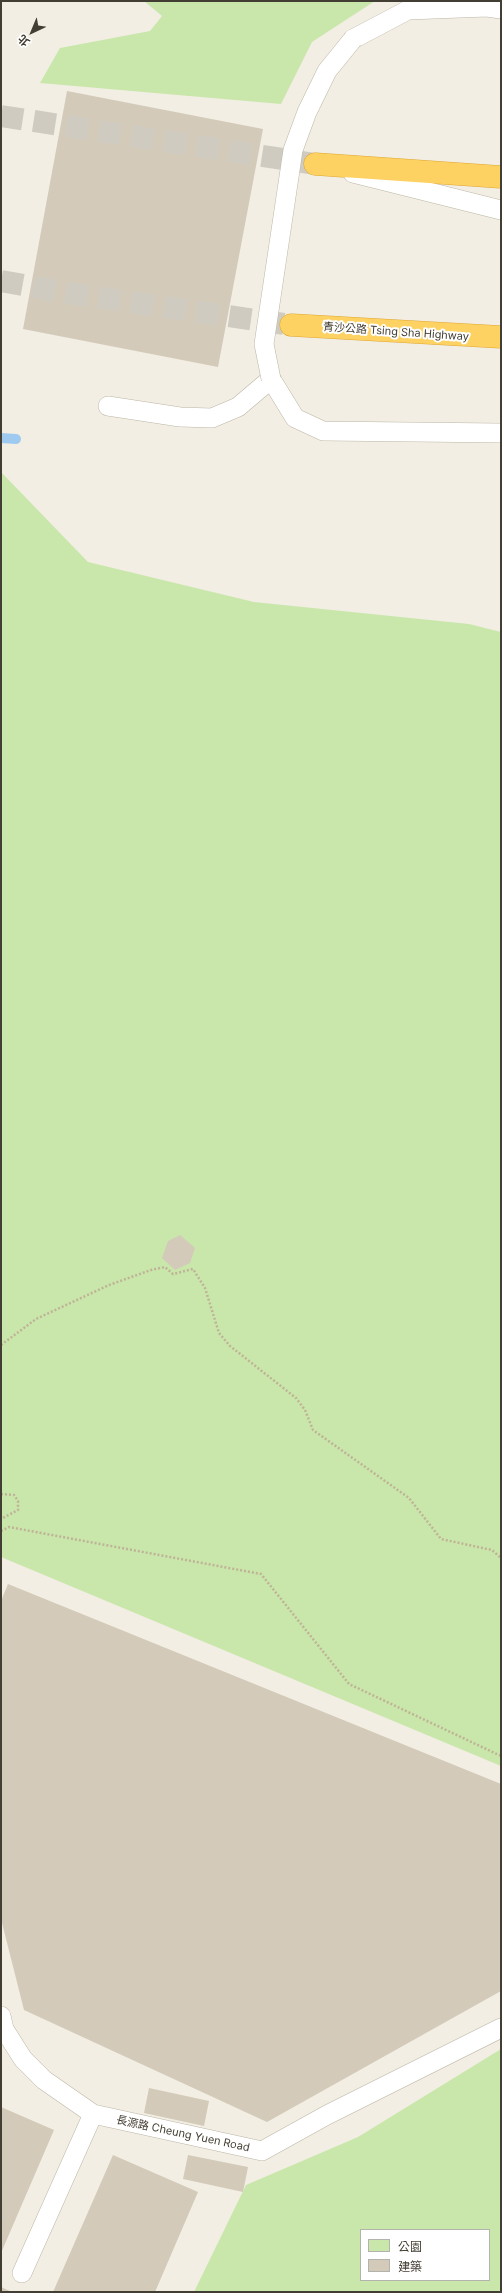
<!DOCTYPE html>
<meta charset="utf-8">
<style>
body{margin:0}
#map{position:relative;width:502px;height:2293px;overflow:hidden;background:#f2eee3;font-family:Inter,"Noto Sans TC",sans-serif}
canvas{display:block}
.frame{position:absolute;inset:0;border:2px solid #433e33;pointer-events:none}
.legend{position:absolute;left:360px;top:2229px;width:130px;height:52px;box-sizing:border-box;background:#fff;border:1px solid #b4b2ad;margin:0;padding:5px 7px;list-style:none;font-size:12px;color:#433e33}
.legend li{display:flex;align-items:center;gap:8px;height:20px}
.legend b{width:20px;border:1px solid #b4b2ad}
.north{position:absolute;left:12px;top:12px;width:40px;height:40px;-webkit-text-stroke:3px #fff;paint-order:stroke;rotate:224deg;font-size:11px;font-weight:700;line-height:16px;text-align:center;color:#433e33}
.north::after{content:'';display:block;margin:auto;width:14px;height:18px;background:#433e33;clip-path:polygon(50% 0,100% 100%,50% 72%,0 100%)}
</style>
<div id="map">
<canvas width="502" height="2293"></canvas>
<div class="frame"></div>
<ul class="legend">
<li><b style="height:11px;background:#c9e7ab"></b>公園</li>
<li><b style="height:11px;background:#d3cab9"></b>建築</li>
</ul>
<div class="north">北</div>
</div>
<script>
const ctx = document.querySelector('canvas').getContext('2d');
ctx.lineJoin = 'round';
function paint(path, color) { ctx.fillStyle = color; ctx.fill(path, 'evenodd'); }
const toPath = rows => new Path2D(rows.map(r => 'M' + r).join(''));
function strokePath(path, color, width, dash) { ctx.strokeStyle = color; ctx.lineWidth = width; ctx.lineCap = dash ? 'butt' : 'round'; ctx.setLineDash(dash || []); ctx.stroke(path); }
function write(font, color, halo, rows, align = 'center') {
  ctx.font = font + ' Inter,"Noto Sans TC",sans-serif'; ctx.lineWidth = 4; ctx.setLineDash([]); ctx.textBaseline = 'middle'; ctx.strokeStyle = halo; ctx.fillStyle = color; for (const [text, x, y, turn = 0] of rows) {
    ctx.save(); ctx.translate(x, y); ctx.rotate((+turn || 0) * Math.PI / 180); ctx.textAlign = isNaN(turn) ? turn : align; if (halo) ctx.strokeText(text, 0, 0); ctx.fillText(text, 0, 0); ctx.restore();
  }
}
paint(toPath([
 [144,1,375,1,312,42,281,104,40,83,60,48,150,31,162,16],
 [1,472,88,562,254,602,469,624,501,632,501,1766,1,1557],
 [501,2049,501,2292,194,2292,246,2185,358,2137],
 [361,2230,489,2230,489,2280,361,2280]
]), '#c9e7ab');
strokePath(toPath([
 [1,438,16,439]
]), '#9ecaf0', 10);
paint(toPath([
 [67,91,263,129,218,367,23,329],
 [180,1235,195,1248,190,1263,175,1270,162,1258,168,1241],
 [8,1584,501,1784,501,1991,267,2122,24,2010,1,1919,1,1601],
 [149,2088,209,2101,204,2126,144,2113],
 [1,2107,54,2130,1,2253],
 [113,2155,198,2192,155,2292,53,2292],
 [188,2155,248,2167,243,2192,183,2179],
 [1,2287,12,2292,1,2292]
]), '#d3cab9');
strokePath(toPath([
 [1,116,315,164],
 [1,281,67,293,291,325]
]), '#cfcbc0', 22, [22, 11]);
const lane = toPath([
 [353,39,408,10,487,7,501,9],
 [353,173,501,210],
 [108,406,180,417,212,418,238,407,271,379,295,418,323,431,501,433],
 [1,2016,4,2029,23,2059,44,2080,93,2114,262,2151,327,2115,501,2028],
 [22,2273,93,2114]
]);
const highway = toPath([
 [315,164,501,177],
 [291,325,501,337]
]);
strokePath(lane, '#bdb6a6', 20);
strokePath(highway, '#dda632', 23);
strokePath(toPath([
 [1,1345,36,1319,109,1285,151,1270,165,1267,173,1274,193,1269,205,1288,219,1333,230,1346,296,1398,305,1410,313,1430,409,1498,441,1539,492,1550,501,1558],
 [1,1494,14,1495,18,1501,18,1510,1,1519],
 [1,1531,9,1527,261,1574,349,1684,501,1756]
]), '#bfb397', 2.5, [2, 2]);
strokePath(lane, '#fff', 19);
strokePath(highway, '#fed262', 22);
const laneBridge = toPath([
 [271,379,264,344,293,150,307,112,327,71,353,39]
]);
strokePath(laneBridge, '#bdb6a6', 20, []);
strokePath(laneBridge, '#fff', 19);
write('11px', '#433e33', '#fff', [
 ["青沙公路 Tsing Sha Highway",396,332,4],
 ["長源路 Cheung Yuen Road",183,2134,12]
]);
</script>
